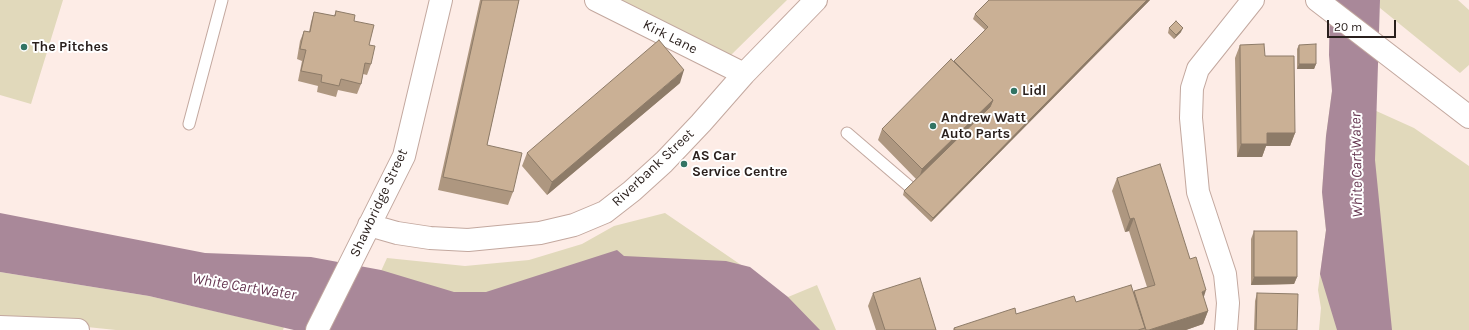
<!DOCTYPE html>
<style>
body{margin:0}
#map{position:relative;width:1469px;height:330px;overflow:hidden;background:#fdece6;font-family:Karla,sans-serif}
canvas{display:block}
.scale{position:absolute;left:1327px;top:20px;width:69px;height:18px;box-sizing:border-box;border:2px solid #291f1c;border-top:0;padding-left:5px;font-size:12px;line-height:14px;white-space:nowrap;color:#291f1c;-webkit-text-stroke:3px #fff;paint-order:stroke}
</style>
<div id="map">
<canvas width="1469" height="330"></canvas>
<div class="scale">20 m</div>
</div>
<script>
const ctx = document.querySelector('canvas').getContext('2d');
ctx.lineJoin = 'round';
function paint(path, color) { ctx.fillStyle = color; ctx.fill(path, 'evenodd'); }
const toPath = rows => new Path2D(rows.map(r => 'M' + r).join(''));
function strokePath(path, color, width, dash) { ctx.strokeStyle = color; ctx.lineWidth = width; ctx.lineCap = dash ? 'butt' : 'round'; ctx.setLineDash(dash || []); ctx.stroke(path); }
function write(font, color, halo, rows, align = 'center') {
  ctx.font = font + ' Karla,sans-serif'; ctx.lineWidth = 4; ctx.setLineDash([]); ctx.textBaseline = 'middle'; ctx.strokeStyle = halo; ctx.fillStyle = color; for (const [text, x, y, turn = 0] of rows) {
    ctx.save(); ctx.translate(x, y); ctx.rotate((+turn || 0) * Math.PI / 180); ctx.textAlign = isNaN(turn) ? turn : align; if (halo) ctx.strokeText(text, 0, 0); ctx.fillText(text, 0, 0); ctx.restore();
  }
}
paint(toPath([
 [0,0,63,0,31,104,0,95],
 [620,0,787,0,731,55],
 [1380,0,1458,0,1469,10,1469,65,1460,73,1380,8],
 [1332,91,1414,128,1469,166,1469,330,1319,330,1321,308,1318,290,1326,230,1322,192,1326,136],
 [665,213,788,297,817,285,836,330,354,330,387,258,465,266,529,260,582,244,614,226],
 [0,272,149,296,284,327,283,330,116,330,0,318]
]), '#e1d9bb');
paint(toPath([
 [1330,0,1380,0,1375,160,1392,330,1337,330,1320,274,1326,230,1322,192,1326,136,1332,91,1329,55],
 [0,213,205,253,311,257,381,270,454,292,486,292,617,250,624,256,726,261,750,267,788,297,820,330,294,330,149,296,0,272]
]), '#a98899');
const lane = toPath([
 [189,124,222,0],
 [847,133,910,187]
]);
const street = toPath([
 [596,0,744,74],
 [369,225,397,233,430,238,468,240,540,233,574,225,605,212,632,191,664,162,701,123,744,74,816,0],
 [0,327,78,330],
 [317,330,404,156,441,0],
 [1226,330,1228,303,1225,274,1198,192,1191,118,1192,88,1198,69,1253,0]
]);
const secondary = toPath([
 [1317,0,1469,117]
]);
strokePath(lane, '#c3a89f', 13);
strokePath(street, '#c3a89f', 24);
strokePath(secondary, '#c3a89f', 24);
strokePath(lane, '#fff', 11);
strokePath(street, '#fff', 22);
strokePath(secondary, '#fff', 22);
paint(toPath([
 [480,0,519,0,487,145,513,192,508,205,438,190],
 [1150,0,931,222,903,195,904,191,916,179,878,140,882,129,954,61,985,30,973,19,975,14],
 [336,11,354,21,369,45,371,64,367,75,363,74,361,84,357,94,338,90,336,97,317,92,318,86,298,81,302,61,297,59,300,41,304,31,309,32,311,22,314,12,334,16],
 [1169,28,1181,32,1174,39,1168,33],
 [1240,45,1265,56,1295,133,1290,146,1266,146,1262,157,1237,157,1235,58],
 [1299,45,1316,64,1314,69,1297,69,1297,49],
 [680,83,547,195,522,166,527,153],
 [1117,178,1190,259,1208,311,1203,324,1186,330,953,330,954,328,1016,314,1076,302,1133,293,1134,291,1147,287,1129,231,1125,232,1112,191],
 [1254,231,1297,277,1294,284,1251,285,1251,239],
 [873,293,936,330,876,330,868,306],
 [1257,293,1297,330,1254,330,1255,301]
]), '#ae9780');
paint(toPath([
 [1147,0,1150,0,931,222,933,218],
 [1183,28,1181,32,1174,39,1176,35],
 [1299,64,1316,64,1314,69,1297,69],
 [684,70,680,83,547,195,552,182],
 [993,100,988,112,918,181,922,169],
 [1267,133,1295,133,1290,146,1266,146,1262,157,1237,157,1241,144],
 [1134,218,1129,231,1125,232,1130,219],
 [1254,277,1297,277,1294,284,1251,285],
 [1206,290,1202,303,1202,292],
 [1208,311,1203,324,1186,330,1149,330]
]), '#8d7b68');
const building = toPath([
 [482,0,519,0,487,145,522,153,513,192,443,177,482,0],
 [989,0,1147,0,933,218,904,191,990,107,993,100,954,61,988,27,975,14,989,0],
 [336,11,355,15,354,21,374,25,369,45,375,46,371,64,365,63,361,84,341,79,339,86,321,82,322,75,301,71,306,50,300,49,304,31,310,32,314,12,335,16,336,11],
 [1176,21,1183,28,1176,35,1169,28,1176,21],
 [659,40,684,70,552,182,527,153,659,40],
 [1264,44,1265,56,1294,56,1295,133,1267,133,1267,144,1241,144,1240,45,1264,44],
 [1316,44,1316,64,1299,64,1299,45,1316,44],
 [951,59,993,100,922,169,882,129,951,59],
 [1160,164,1190,259,1196,257,1206,290,1202,292,1208,311,1149,330,1146,330,1134,291,1155,285,1134,218,1130,219,1117,178,1160,164],
 [1254,231,1297,231,1297,277,1254,277,1254,231],
 [920,278,936,330,885,330,873,293,920,278],
 [1131,285,1145,328,1138,330,955,330,954,328,1015,308,1016,314,1074,296,1076,302,1131,285],
 [1257,293,1298,294,1297,330,1256,330,1257,293]
]);
paint(building, '#cab095');
strokePath(building, '#8d7b68', 1);
for (const [x, y, r, color] of [
 [24,47,4,"#327464"],
 [1014,91,4,"#327464"],
 [933,126,4,"#327464"],
 [684,164,4,"#327464"]
]) { const dot = new Path2D(); dot.arc(x, y, r, 0, 2 * Math.PI); ctx.fillStyle = color; ctx.fill(dot); strokePath(dot, '#fff', 1.5); }
write('14px', '#291f1c', '#fff', [
 ["Kirk Lane",670,37,27],
 ["Riverbank Street",653,168,-43],
 ["Shawbridge Street",379,203,-65]
]);
write('bold 14px', '#291f1c', '#fff', [
 ["The Pitches",32,47],
 ["Lidl",1022,91],
 ["Andrew Watt",941,118],
 ["Auto Parts",941,134],
 ["AS Car",692,156],
 ["Service Centre",692,172]
], 'left');
write('italic 15px', '#663651', '#fff', [
 ["White Cart Water",1357,165,-91],
 ["White Cart Water",244,287,9]
]);
</script>
